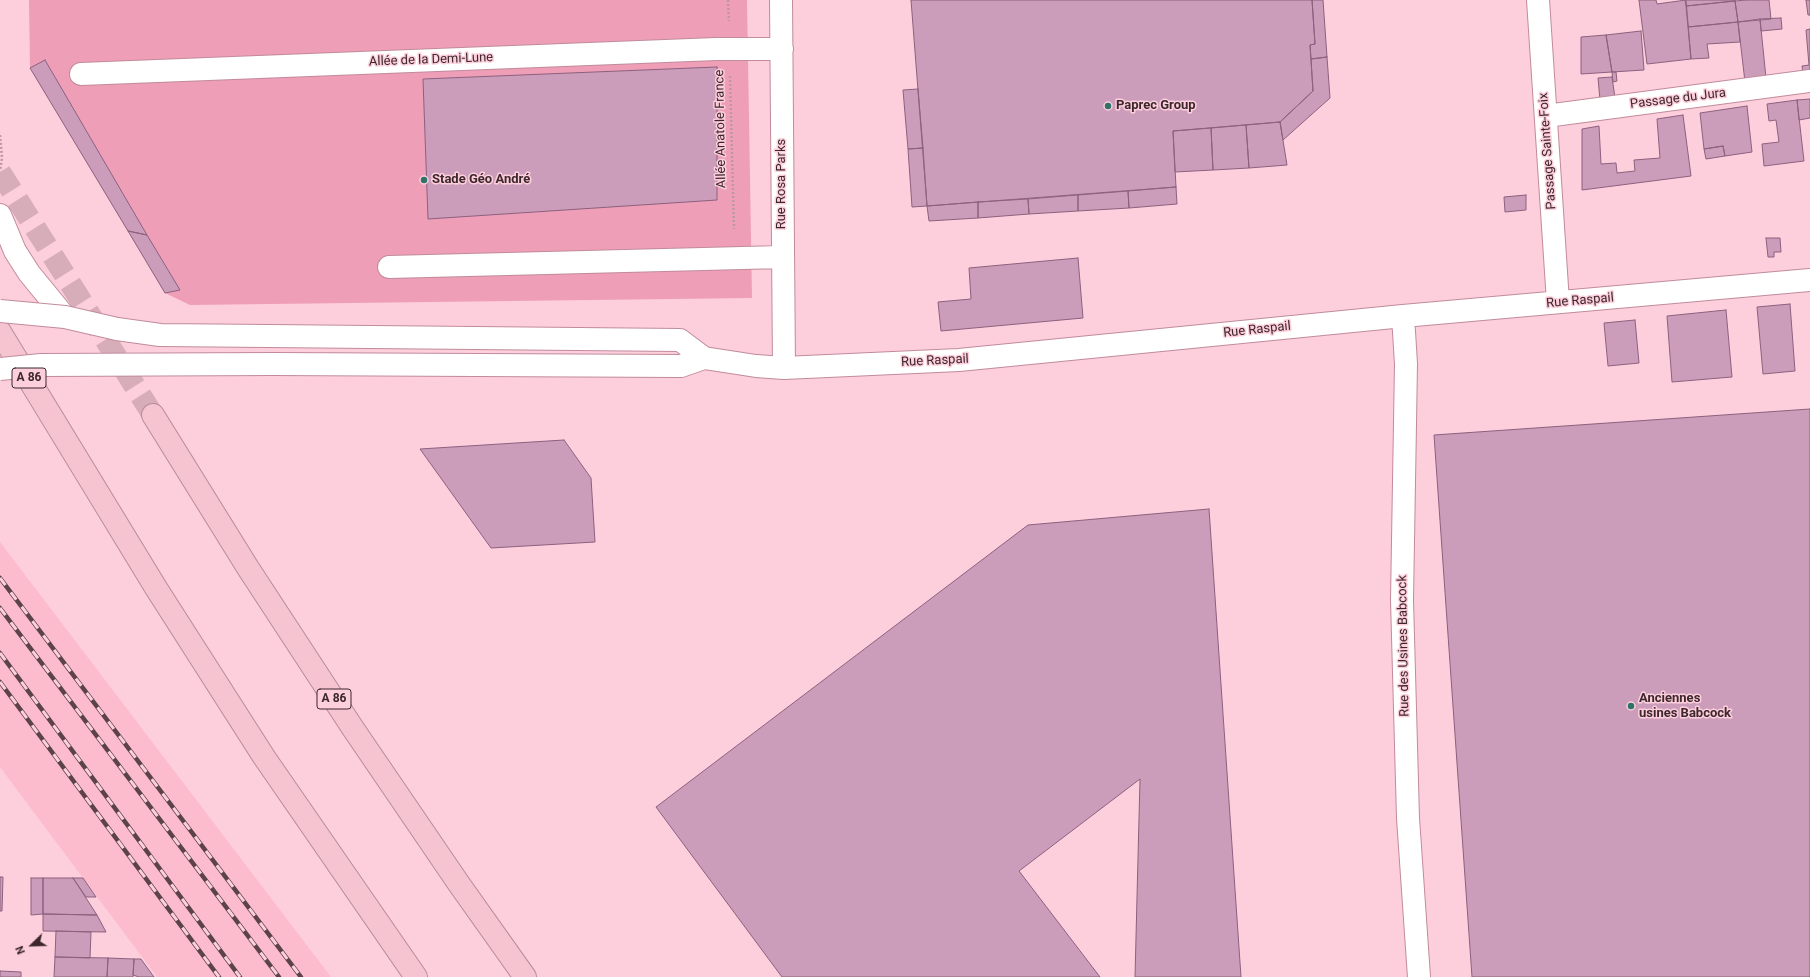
<!DOCTYPE html>
<meta charset="utf-8">
<style>
body{margin:0}
#map{position:relative;width:1810px;height:977px;overflow:hidden;background:#fdcedb;font-family:Roboto,sans-serif}
canvas{display:block}
.north{position:absolute;left:12px;top:925px;width:40px;height:40px;-webkit-text-stroke:3px #fdcedb;paint-order:stroke;rotate:247deg;font-size:11px;font-weight:700;line-height:16px;text-align:center;color:#3c272d}
.north::after{content:'';display:block;margin:auto;width:14px;height:18px;background:#3c272d;clip-path:polygon(50% 0,100% 100%,50% 72%,0 100%)}
</style>
<div id="map">
<canvas width="1810" height="977"></canvas>
<div class="north">N</div>
</div>
<script>
const ctx = document.querySelector('canvas').getContext('2d');
ctx.lineJoin = 'round';
function paint(path, color) { ctx.fillStyle = color; ctx.fill(path, 'evenodd'); }
const toPath = rows => new Path2D(rows.map(r => 'M' + r).join(''));
function strokePath(path, color, width, dash) { ctx.strokeStyle = color; ctx.lineWidth = width; ctx.lineCap = dash ? 'butt' : 'round'; ctx.setLineDash(dash || []); ctx.stroke(path); }
function write(font, color, halo, rows, align = 'center') {
  ctx.font = font + ' Roboto,sans-serif'; ctx.lineWidth = 3; ctx.setLineDash([]); ctx.textBaseline = 'middle'; ctx.strokeStyle = halo; ctx.fillStyle = color; for (const [text, x, y, turn = 0] of rows) {
    ctx.save(); ctx.translate(x, y); ctx.rotate((+turn || 0) * Math.PI / 180); ctx.textAlign = isNaN(turn) ? turn : align; if (halo) ctx.strokeText(text, 0, 0); ctx.fillText(text, 0, 0); ctx.restore();
  }
}
paint(toPath([
 [0,542,331,977,157,977,0,767]
]), '#fdbbce');
paint(toPath([
 [29,0,747,0,752,298,190,305,165,293,30,68]
]), '#ee9fb7');
const building = toPath([
 [911,0,1312,0,1315,44,1310,45,1313,91,1280,122,1173,131,1176,187,927,206,911,0],
 [1312,0,1323,0,1327,57,1311,59,1310,45,1315,44,1312,0],
 [1639,0,1656,0,1657,4,1686,0,1691,59,1647,64,1639,0],
 [1685,0,1735,0,1735,1,1686,6,1685,0],
 [1746,0,1769,0,1771,19,1738,22,1735,1,1746,0],
 [1806,0,1810,0,1810,15,1808,15,1806,0],
 [1735,1,1738,22,1688,27,1686,6,1735,1],
 [1781,18,1782,29,1761,31,1760,19,1781,18],
 [1760,19,1766,78,1745,82,1738,22,1760,19],
 [1738,22,1740,42,1707,44,1709,58,1691,59,1688,27,1738,22],
 [1810,29,1810,73,1803,74,1802,66,1809,65,1806,30,1810,29],
 [1641,31,1644,70,1612,72,1606,35,1641,31],
 [1606,35,1612,72,1581,74,1581,37,1606,35],
 [1327,57,1330,98,1283,140,1280,122,1313,91,1311,59,1327,57],
 [45,60,147,235,128,231,30,68,45,60],
 [717,67,717,200,428,219,423,79,717,67],
 [1612,72,1616,72,1617,81,1613,82,1612,72],
 [1612,77,1615,98,1600,100,1598,78,1612,77],
 [918,89,923,148,908,149,903,90,918,89],
 [1810,99,1810,118,1799,120,1797,100,1810,99],
 [1797,100,1804,161,1764,166,1762,144,1779,142,1776,120,1769,121,1767,104,1797,100],
 [1747,106,1752,152,1725,156,1723,146,1704,149,1700,113,1747,106],
 [1683,115,1691,176,1582,190,1582,129,1599,126,1601,164,1616,163,1617,173,1635,171,1634,160,1660,158,1657,119,1683,115],
 [1280,122,1287,165,1249,168,1246,125,1280,122],
 [1246,125,1249,168,1213,170,1211,128,1246,125],
 [1211,128,1213,170,1175,172,1173,131,1211,128],
 [1723,146,1725,156,1706,159,1704,149,1723,146],
 [923,148,927,206,912,207,908,149,923,148],
 [1176,187,1177,204,1129,208,1128,191,1176,187],
 [1128,191,1129,208,1078,211,1078,195,1128,191],
 [1078,195,1078,211,1029,214,1028,199,1078,195],
 [1526,195,1526,210,1505,212,1504,197,1526,195],
 [1028,199,1029,214,978,218,978,202,1028,199],
 [978,202,978,218,929,221,927,206,978,202],
 [128,231,147,235,180,290,165,293,128,231],
 [1766,238,1780,238,1781,252,1774,252,1774,257,1768,257,1766,238],
 [1078,258,1083,318,941,331,938,302,971,299,969,268,1078,258],
 [1790,304,1795,371,1763,374,1757,307,1790,304],
 [1726,310,1732,377,1672,382,1667,316,1726,310],
 [1635,320,1639,363,1608,366,1604,323,1635,320],
 [1810,409,1810,977,1472,977,1434,435,1810,409],
 [564,440,591,478,595,542,491,548,420,449,564,440],
 [1209,509,1241,977,1135,977,1140,779,1019,871,1100,977,782,977,656,807,1028,525,1209,509],
 [0,877,3,877,2,911,0,911,0,877],
 [31,878,43,878,43,914,31,915,31,878],
 [43,878,73,878,97,915,43,914,43,878],
 [73,878,83,878,96,897,86,897,73,878],
 [43,914,97,915,106,932,43,931,43,914],
 [56,931,91,932,90,958,55,957,56,931],
 [55,957,108,958,107,977,54,977,55,957],
 [108,958,134,959,133,977,107,977,108,958],
 [134,959,141,959,154,977,139,977,133,975,134,959],
 [0,971,21,972,21,977,0,977,0,971]
]);
paint(building, '#cc9dbb');
strokePath(building, '#8c617e', 1);
strokePath(toPath([
 [0,172,153,415]
]), '#d6adb8', 22, [22, 11]);
const minor = toPath([
 [781,0,784,368],
 [1538,0,1558,302],
 [81,74,716,49,782,49],
 [1546,116,1810,81],
 [0,215,15,251,29,273,65,317],
 [389,267,782,257],
 [1403,316,1406,364,1402,600,1408,818,1419,977],
 [268,336,680,340,704,358,756,366,784,368,959,360,1403,316,1810,280],
 [274,364,681,366,704,358]
]);
const highway = toPath([
 [0,332,156,588,264,757,416,977],
 [153,415,248,568,352,727,459,884,525,977]
]);
strokePath(minor, '#c18b9b', 24);
strokePath(highway, '#b58c98', 24);
strokePath(toPath([
 [728,0,729,21],
 [730,76,734,229],
 [0,135,2,158,0,171]
]), '#be97a2', 2.5, [2, 2]);
strokePath(minor, '#fff', 22);
strokePath(highway, '#f6c3d1', 22);
const rail = toPath([
 [0,578,301,977],
 [0,608,279,977],
 [0,653,240,977],
 [0,682,219,977]
]);
strokePath(rail, '#5c434a', 4.5);
strokePath(rail, '#fdcedb', 3, [9]);
const minorBridge = toPath([
 [0,311,65,317,117,329,160,335,268,336],
 [0,369,41,365,274,364]
]);
strokePath(minorBridge, '#c18b9b', 24, []);
strokePath(minorBridge, '#fff', 22);
for (const [x, y, r, color] of [
 [1108,106,4,"#2e7367"],
 [424,180,4,"#2e7367"],
 [1631,706,4,"#2e7367"]
]) { const dot = new Path2D(); dot.arc(x, y, r, 0, 2 * Math.PI); ctx.fillStyle = color; ctx.fill(dot); strokePath(dot, '#fdcedb', 1.5); }
for (const [x, y, w] of [
 [29,378,34],
 [334,699,34]
]) { const box = new Path2D(); box.roundRect(x - w / 2, y - 10, w, 20, 3); ctx.fillStyle = '#fdcedb'; ctx.fill(box); strokePath(box, '#3c272d', 1); }
write('bold 12px', '#3c272d', null, [
 ["A 86",29,378],
 ["A 86",334,699]
]);
write('13px', '#3c272d', '#fdcedb', [
 ["Allée de la Demi-Lune",431,60,-2],
 ["Passage du Jura",1678,99,-7],
 ["Allée Anatole France",721,129,-91],
 ["Passage Sainte-Foix",1548,151,-94],
 ["Rue Rosa Parks",782,184,-90],
 ["Rue Raspail",1580,301,-5],
 ["Rue Raspail",1257,330,-6],
 ["Rue Raspail",935,361,-3],
 ["Rue des Usines Babcock",1404,646,-91]
]);
write('bold 13px', '#3c272d', '#fdcedb', [
 ["Paprec Group",1116,106],
 ["Stade Géo André",432,180],
 ["Anciennes",1639,699],
 ["usines Babcock",1639,714]
], 'left');
</script>
